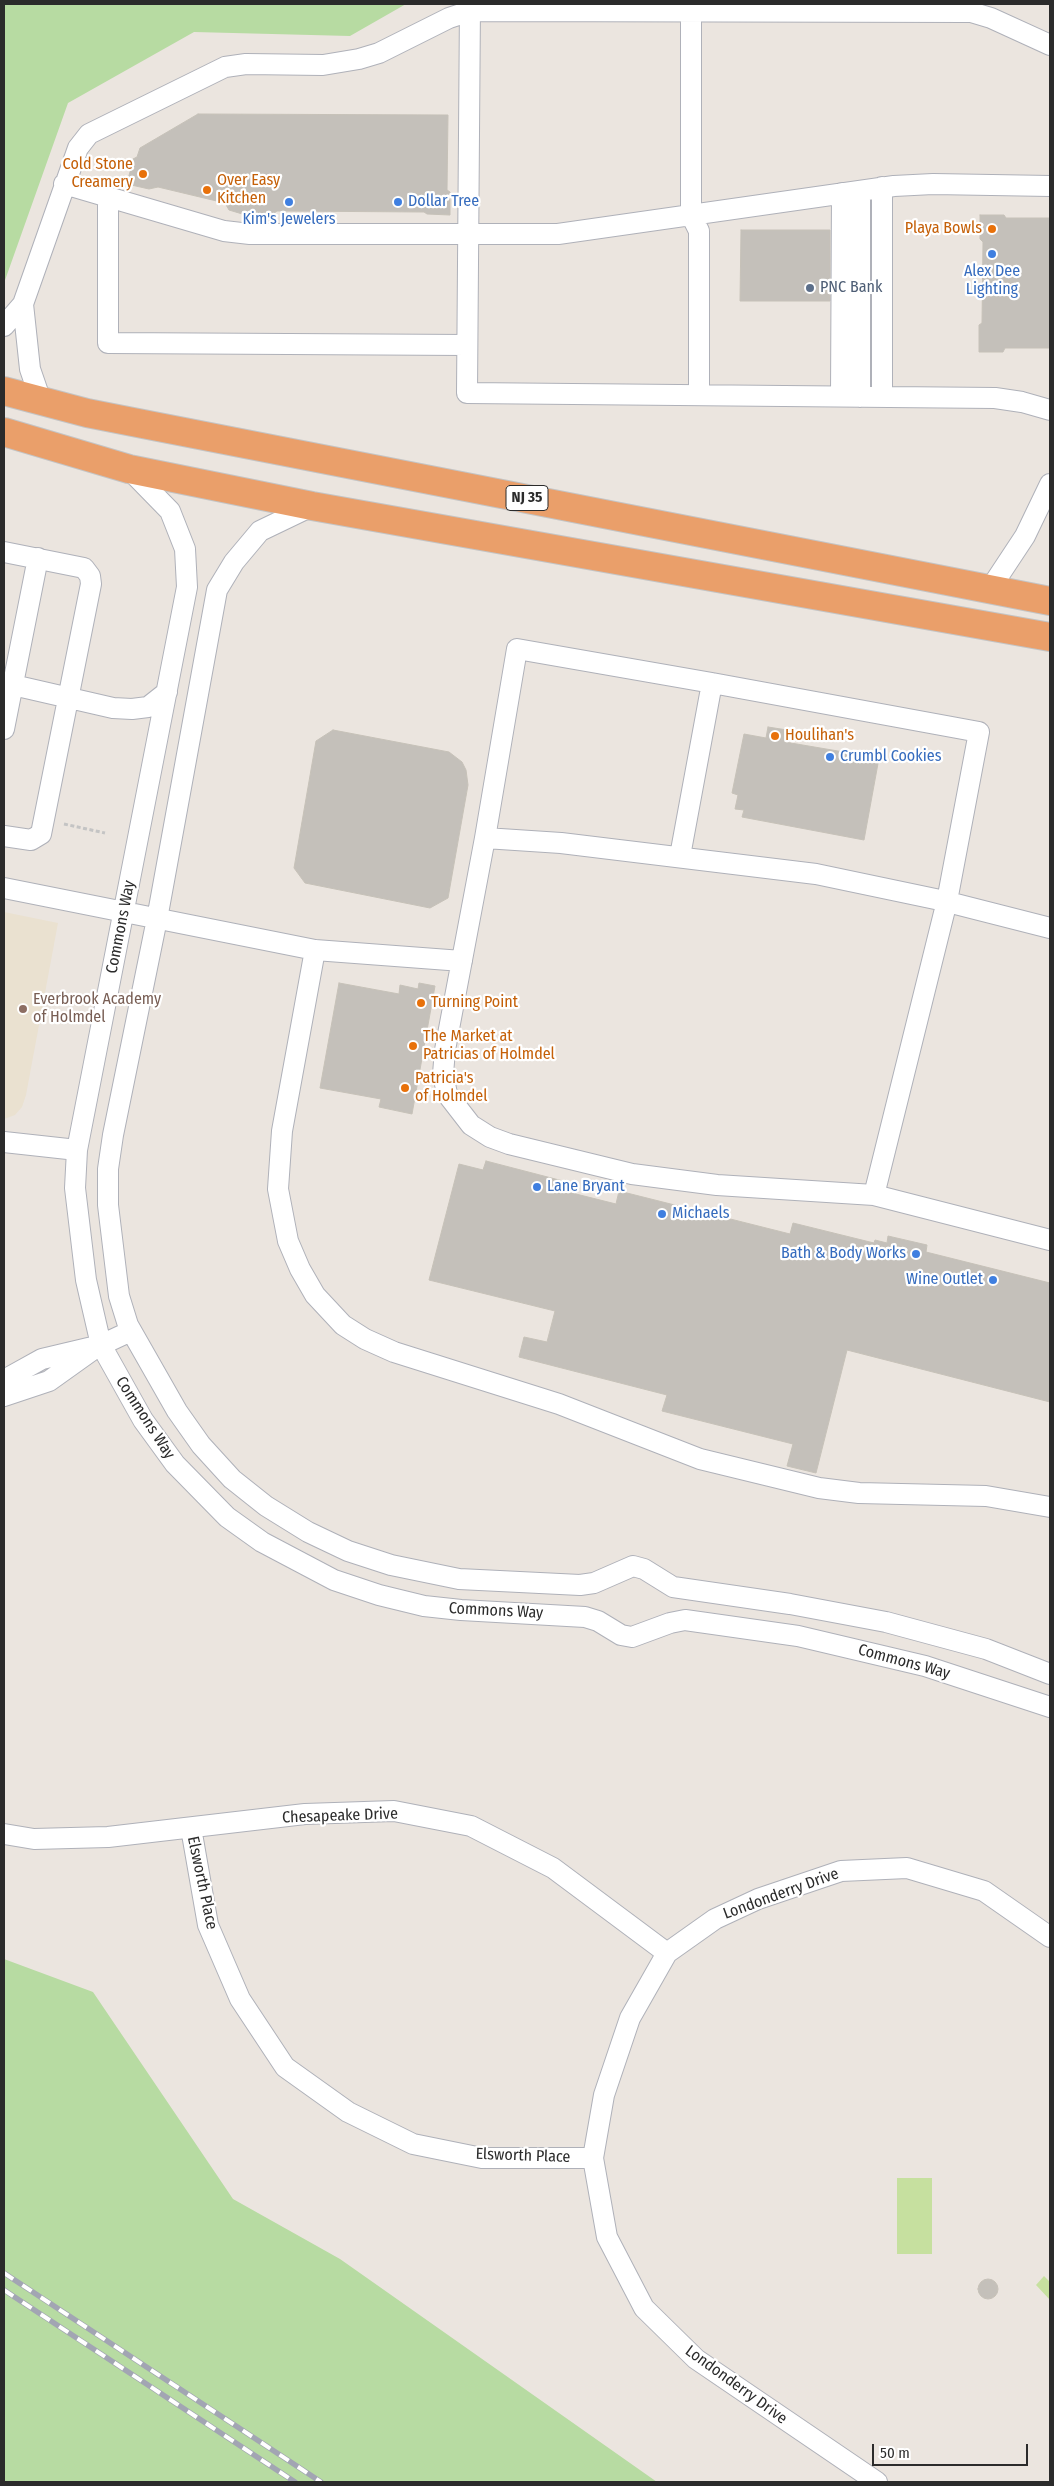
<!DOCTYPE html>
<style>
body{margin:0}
#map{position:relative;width:1054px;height:2486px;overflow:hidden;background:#ebe5df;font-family:"Fira Sans Condensed",sans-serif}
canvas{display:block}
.frame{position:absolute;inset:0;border:5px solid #2b2b2b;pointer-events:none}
.scale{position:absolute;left:872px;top:2444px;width:156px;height:22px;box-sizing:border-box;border:2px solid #2b2b2b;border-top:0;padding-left:6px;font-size:15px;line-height:18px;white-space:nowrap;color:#2b2b2b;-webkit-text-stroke:4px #fff;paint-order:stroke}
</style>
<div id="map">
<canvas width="1054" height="2486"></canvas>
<div class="frame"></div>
<div class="scale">50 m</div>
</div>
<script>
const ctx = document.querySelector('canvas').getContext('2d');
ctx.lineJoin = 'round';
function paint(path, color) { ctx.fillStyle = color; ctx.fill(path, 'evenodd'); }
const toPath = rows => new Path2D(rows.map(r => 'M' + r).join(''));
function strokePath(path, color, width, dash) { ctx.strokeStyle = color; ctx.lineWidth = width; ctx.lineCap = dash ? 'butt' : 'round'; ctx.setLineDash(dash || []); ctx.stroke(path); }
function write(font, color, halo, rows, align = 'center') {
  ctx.font = font + ' "Fira Sans Condensed",sans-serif'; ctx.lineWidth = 4.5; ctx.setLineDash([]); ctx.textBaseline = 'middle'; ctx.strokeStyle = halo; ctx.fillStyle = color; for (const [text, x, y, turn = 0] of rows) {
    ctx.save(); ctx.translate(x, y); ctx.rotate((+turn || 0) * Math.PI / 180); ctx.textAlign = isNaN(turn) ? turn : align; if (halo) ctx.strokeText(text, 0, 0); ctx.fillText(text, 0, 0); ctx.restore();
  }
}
paint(toPath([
 [4,912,58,923,26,1095,22,1107,15,1115,4,1119]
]), '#eae1d0');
paint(toPath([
 [4,4,406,4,350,36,194,32,68,103,4,283],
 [4,1959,93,1992,233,2199,340,2259,657,2482,4,2482]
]), '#b7dba2');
paint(toPath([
 [897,2178,932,2178,932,2254,897,2254],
 [1044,2276,1050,2282,1050,2300,1036,2285]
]), '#c6e09f');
const building = toPath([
 [198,114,448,115,447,190,450,192,450,215,427,214,424,212,277,211,270,216,249,216,229,210,225,203,158,187,149,189,127,184,133,159,137,157,140,148,198,114],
 [980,215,1004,215,1006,218,1050,218,1050,348,1005,348,1003,352,979,352,979,325,982,323,983,242,980,239,980,215],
 [741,230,830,230,830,301,740,301,741,230],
 [768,727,787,730,785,742,879,758,864,840,742,817,744,810,735,809,738,795,732,793,744,734,766,738,768,727],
 [333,730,449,752,462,762,466,770,468,785,448,898,430,908,305,883,294,868,316,741,333,730],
 [339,983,399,994,400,985,418,989,419,983,435,986,412,1114,379,1107,381,1099,320,1088,339,983],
 [486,1161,563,1181,560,1190,616,1204,619,1191,790,1234,793,1223,874,1243,875,1240,887,1243,888,1236,927,1245,926,1252,1050,1283,1050,1402,847,1350,816,1473,787,1466,793,1444,662,1411,667,1395,519,1357,524,1337,547,1342,555,1311,429,1280,459,1164,483,1170,486,1161],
 '978 2289a10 10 0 1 1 20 0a10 10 0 1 1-20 0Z'
]);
paint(building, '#c4c0ba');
strokePath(building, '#c6c1b8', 1);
const minor = toPath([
 [470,4,467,393,995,398,1022,402,1050,410],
 [691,11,691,215,699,231,699,395],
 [64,184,224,231,250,234,558,234,894,186,933,184,1050,186],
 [860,191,860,397],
 [108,197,108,343,467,345],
 [23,304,30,369,41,401],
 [4,326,23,304,78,148,89,134,225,67,246,64,323,65,359,59,379,53,449,18,470,11,971,12,991,18,1050,45],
 [841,396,842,193],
 [882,397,882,187],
 [129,469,170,511,185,549,187,587,77,1150,75,1188,86,1280,101,1345,143,1420,175,1464,227,1517,262,1542,334,1580,379,1595,424,1606,461,1610,585,1617,598,1621,621,1635,632,1637,670,1623,685,1620,798,1636,925,1666,1050,1707],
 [312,506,260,531,234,562,217,590,157,919,113,1135,108,1169,108,1205,119,1296,128,1325,177,1411,201,1445,232,1479,266,1506,308,1532,348,1551,391,1565,459,1579,580,1585,594,1583,633,1566,644,1569,673,1587,790,1604,886,1622,986,1649,1050,1674],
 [4,552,84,568,90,576,91,584,41,834,31,840,4,836],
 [990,589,1025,536,1050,484],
 [712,683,979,732,947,901,874,1195],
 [13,685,113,708,132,709,148,707,167,692],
 [4,729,38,558],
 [485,838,561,843,816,874,940,900,1050,928],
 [680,856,712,683,517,649,485,838,445,1050,443,1074,447,1094,471,1125,490,1137,509,1144,632,1174,717,1185,874,1195,1050,1240],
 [4,888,315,950,462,961],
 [315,950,282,1131,278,1189,288,1241,300,1269,315,1295,343,1325,365,1339,394,1352,559,1404,700,1459,819,1488,859,1493,986,1496,1050,1507],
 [4,1142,77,1150],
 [4,1380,42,1359,101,1345,131,1331],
 [4,1396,49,1381,91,1351],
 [191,1828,208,1925,240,1999,285,2067,348,2112,413,2144,482,2158,593,2158],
 [4,1834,34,1839,108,1837,305,1814,394,1811,471,1826,553,1868,667,1953],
 [877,2482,696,2359,644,2308,607,2237,593,2158,604,2095,630,2018,667,1953,715,1919,758,1899,841,1871,907,1868,984,1891,1050,1937]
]);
const highway = toPath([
 [4,391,87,413,143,424,1050,601],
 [4,432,129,469,312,506,1050,637]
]);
strokePath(minor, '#afb1b9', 22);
strokePath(highway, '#c4c4c4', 30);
strokePath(toPath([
 [64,824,105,833]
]), '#c4c4c4', 3, [4, 2.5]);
strokePath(minor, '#fff', 20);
strokePath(highway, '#ea9f6a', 28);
const rail = toPath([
 [4,2273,321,2482],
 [4,2290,295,2482]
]);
strokePath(rail, '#a2a5b3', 5.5);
strokePath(rail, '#fff', 4, [11]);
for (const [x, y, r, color] of [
 [143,174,5,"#e8710a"],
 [207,190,5,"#e8710a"],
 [289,202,5,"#3f7fe0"],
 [398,202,5,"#3f7fe0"],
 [992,229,5,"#e8710a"],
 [992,254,5,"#3f7fe0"],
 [810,288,5,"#5c6f8a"],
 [775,736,5,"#e8710a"],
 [830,757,5,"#3f7fe0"],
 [421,1003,5,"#e8710a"],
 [23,1009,5,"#8d6e63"],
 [413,1046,5,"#e8710a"],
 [405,1088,5,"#e8710a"],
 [537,1187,5,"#3f7fe0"],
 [662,1214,5,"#3f7fe0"],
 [916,1254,5,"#3f7fe0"],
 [993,1280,5,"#3f7fe0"]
]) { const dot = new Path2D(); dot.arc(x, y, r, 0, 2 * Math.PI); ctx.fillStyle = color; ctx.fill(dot); strokePath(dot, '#fff', 2); }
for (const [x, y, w] of [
 [527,498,42]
]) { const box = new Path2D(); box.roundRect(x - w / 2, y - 12.5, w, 25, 4); ctx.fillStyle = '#fff'; ctx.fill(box); strokePath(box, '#2b2b2b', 1); }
write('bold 15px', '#2b2b2b', null, [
 ["NJ 35",527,498]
]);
write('16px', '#c56008', '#fff', [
 ["Cold Stone",133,165,"right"],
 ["Creamery",133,183,"right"],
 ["Over Easy",217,181],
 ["Kitchen",217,199],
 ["Playa Bowls",982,229,"right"],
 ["Houlihan's",785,736],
 ["Turning Point",431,1003],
 ["The Market at",423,1037],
 ["Patricias of Holmdel",423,1055],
 ["Patricia's",415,1079],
 ["of Holmdel",415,1097]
], 'left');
write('16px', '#366cbe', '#fff', [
 ["Dollar Tree",408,202],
 ["Kim's Jewelers",289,220,"center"],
 ["Alex Dee",992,272,"center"],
 ["Lighting",992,290,"center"],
 ["Crumbl Cookies",840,757],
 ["Lane Bryant",547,1187],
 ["Michaels",672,1214],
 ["Bath & Body Works",906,1254,"right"],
 ["Wine Outlet",983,1280,"right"]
], 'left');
write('16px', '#4e5e75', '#fff', [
 ["PNC Bank",820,288]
], 'left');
write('16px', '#2b2b2b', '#fff', [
 ["Commons Way",121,927,-79],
 ["Commons Way",145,1418,57],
 ["Commons Way",496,1611,3],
 ["Commons Way",904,1662,15],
 ["Chesapeake Drive",340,1816,-2],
 ["Elsworth Place",202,1883,78],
 ["Londonderry Drive",781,1894,-20],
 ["Elsworth Place",523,2156,2],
 ["Londonderry Drive",736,2385,36]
]);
write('16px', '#785e54', '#fff', [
 ["Everbrook Academy",33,1000],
 ["of Holmdel",33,1018]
], 'left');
</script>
